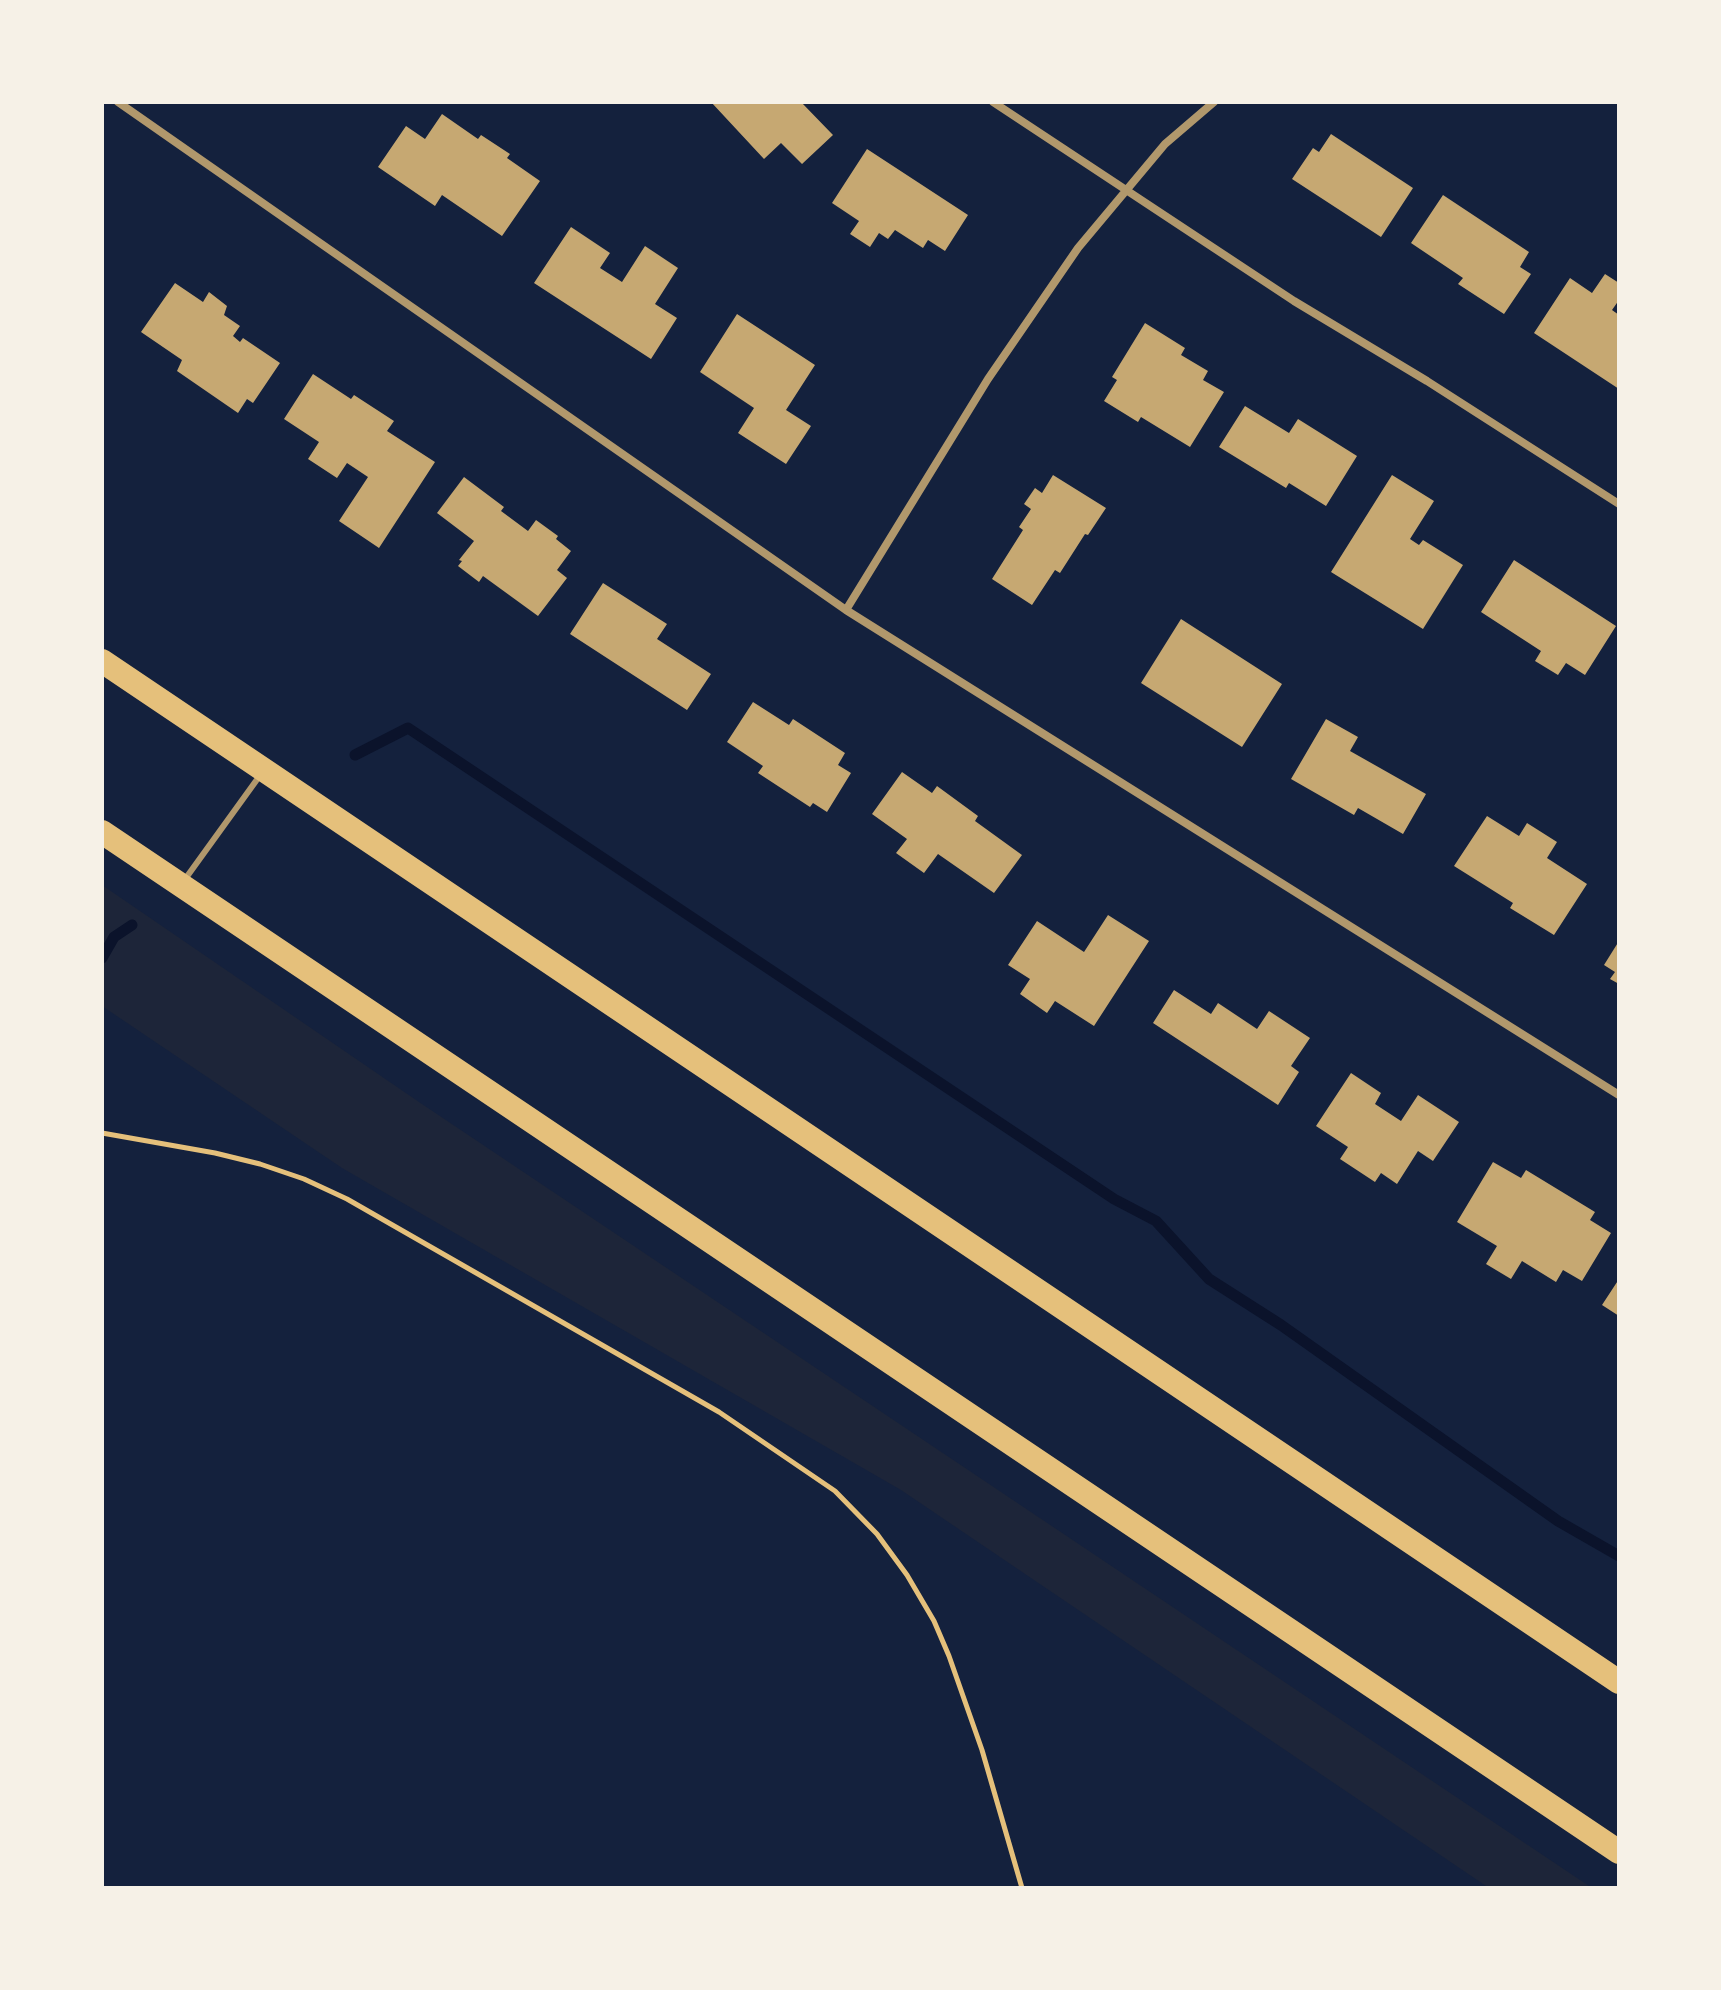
<!DOCTYPE html>
<style>
body{margin:0}
#map{position:relative;width:1721px;height:1990px;overflow:hidden;background:#14213d;font-family:"PT Sans Narrow",sans-serif}
canvas{display:block}
.frame{position:absolute;inset:0;border:104px solid #f6f1e7;pointer-events:none}
</style>
<div id="map">
<canvas width="1721" height="1990"></canvas>
<div class="frame"></div>
</div>
<script>
const ctx = document.querySelector('canvas').getContext('2d');
ctx.lineJoin = 'round';
function paint(path, color) { ctx.fillStyle = color; ctx.fill(path, 'evenodd'); }
const toPath = rows => new Path2D(rows.map(r => 'M' + r).join(''));
function strokePath(path, color, width, dash) { ctx.strokeStyle = color; ctx.lineWidth = width; ctx.lineCap = dash ? 'butt' : 'round'; ctx.setLineDash(dash || []); ctx.stroke(path); }
paint(toPath([
 [102,885,419,1102,1592,1888,1489,1888,901,1490,342,1168,102,1006]
]), '#1d2539');
strokePath(toPath([
 [355,755,408,728,1114,1199,1156,1221,1209,1279,1281,1325,1558,1521,1619,1556],
 [102,958,114,937,132,925]
]), '#0b132b', 11);
paint(toPath([
 [711,102,801,102,833,135,802,164,781,143,764,159],
 [442,114,478,139,481,135,510,154,507,158,540,181,502,236,442,195,435,206,378,167,406,126,425,139],
 [1331,134,1413,188,1381,237,1292,179,1313,148,1319,152],
 [867,149,968,215,945,251,928,240,923,248,895,230,888,239,879,233,870,247,850,234,859,221,832,203],
 [1443,195,1529,252,1520,267,1531,274,1504,314,1458,284,1463,278,1411,243],
 [571,227,610,253,600,268,622,282,645,246,678,268,655,304,677,318,651,359,534,283],
 [1605,274,1619,283,1619,300,1612,310,1619,315,1619,389,1534,333,1570,278,1592,293],
 [175,283,203,302,209,292,227,306,224,315,240,326,233,336,240,342,243,338,280,363,253,403,247,399,238,413,177,371,182,360,141,332],
 [737,314,815,365,786,410,811,426,786,464,738,433,754,408,700,372],
 [1145,323,1185,348,1181,355,1208,371,1203,380,1224,392,1190,447,1141,417,1138,422,1104,401,1117,380,1112,377],
 [313,374,351,399,354,395,394,421,387,431,435,462,379,548,339,521,368,477,347,463,337,478,308,459,319,442,284,419],
 [1245,406,1289,433,1298,419,1357,456,1326,506,1289,483,1286,488,1219,447],
 [1053,475,1106,508,1088,535,1085,534,1060,573,1055,570,1032,605,992,579,1023,530,1019,527,1031,509,1024,504,1035,488,1042,493],
 [1392,475,1434,501,1410,539,1419,545,1423,540,1463,565,1423,629,1331,572],
 [464,477,504,507,501,511,528,531,536,520,558,536,556,539,571,551,557,570,567,578,538,616,483,576,479,582,458,566,462,561,459,560,474,541,437,513],
 [1514,560,1616,626,1585,675,1566,663,1558,675,1535,661,1541,651,1481,612],
 [603,583,667,624,657,639,711,674,687,710,570,634],
 [1181,619,1282,684,1242,747,1141,683],
 [753,702,789,725,793,719,845,753,838,765,851,773,827,812,813,803,810,807,758,773,763,766,727,742],
 [1326,719,1358,737,1350,751,1426,794,1403,834,1358,808,1354,815,1291,779],
 [902,772,932,793,937,786,978,816,975,821,1022,855,994,893,938,854,924,873,896,853,907,839,872,814],
 [1487,816,1519,836,1527,823,1557,842,1547,858,1587,884,1554,935,1510,908,1513,903,1454,866],
 [1108,915,1149,941,1094,1026,1055,1001,1047,1013,1020,994,1030,979,1008,965,1037,921,1084,952],
 [1619,941,1619,984,1610,979,1615,972,1604,965],
 [1174,990,1211,1014,1218,1003,1257,1029,1269,1011,1310,1038,1291,1066,1299,1072,1278,1105,1153,1023],
 [1351,1073,1381,1093,1375,1104,1401,1121,1418,1095,1459,1122,1433,1161,1418,1151,1397,1184,1381,1173,1375,1182,1340,1159,1348,1147,1316,1126],
 [1493,1162,1521,1178,1526,1170,1595,1212,1590,1220,1611,1233,1582,1281,1563,1270,1556,1282,1522,1261,1511,1279,1486,1264,1497,1246,1457,1222],
 [1619,1279,1619,1316,1602,1305]
]), '#c6a872');
strokePath(toPath([
 [102,1133,215,1153,260,1164,304,1179,347,1199,719,1412,835,1491,877,1534,907,1575,934,1621,949,1656,982,1750,1022,1888]
]), '#e5c07b', 5);
strokePath(toPath([
 [183,882,261,774]
]), '#b1986c', 6);
strokePath(toPath([
 [118,102,846,610,1619,1095],
 [993,102,1294,301,1427,381,1619,504],
 [846,610,988,379,1078,248,1165,144,1214,102]
]), '#b1986c', 8);
strokePath(toPath([
 [102,661,1619,1682],
 [102,832,1619,1852]
]), '#e5c07b', 24);
</script>
